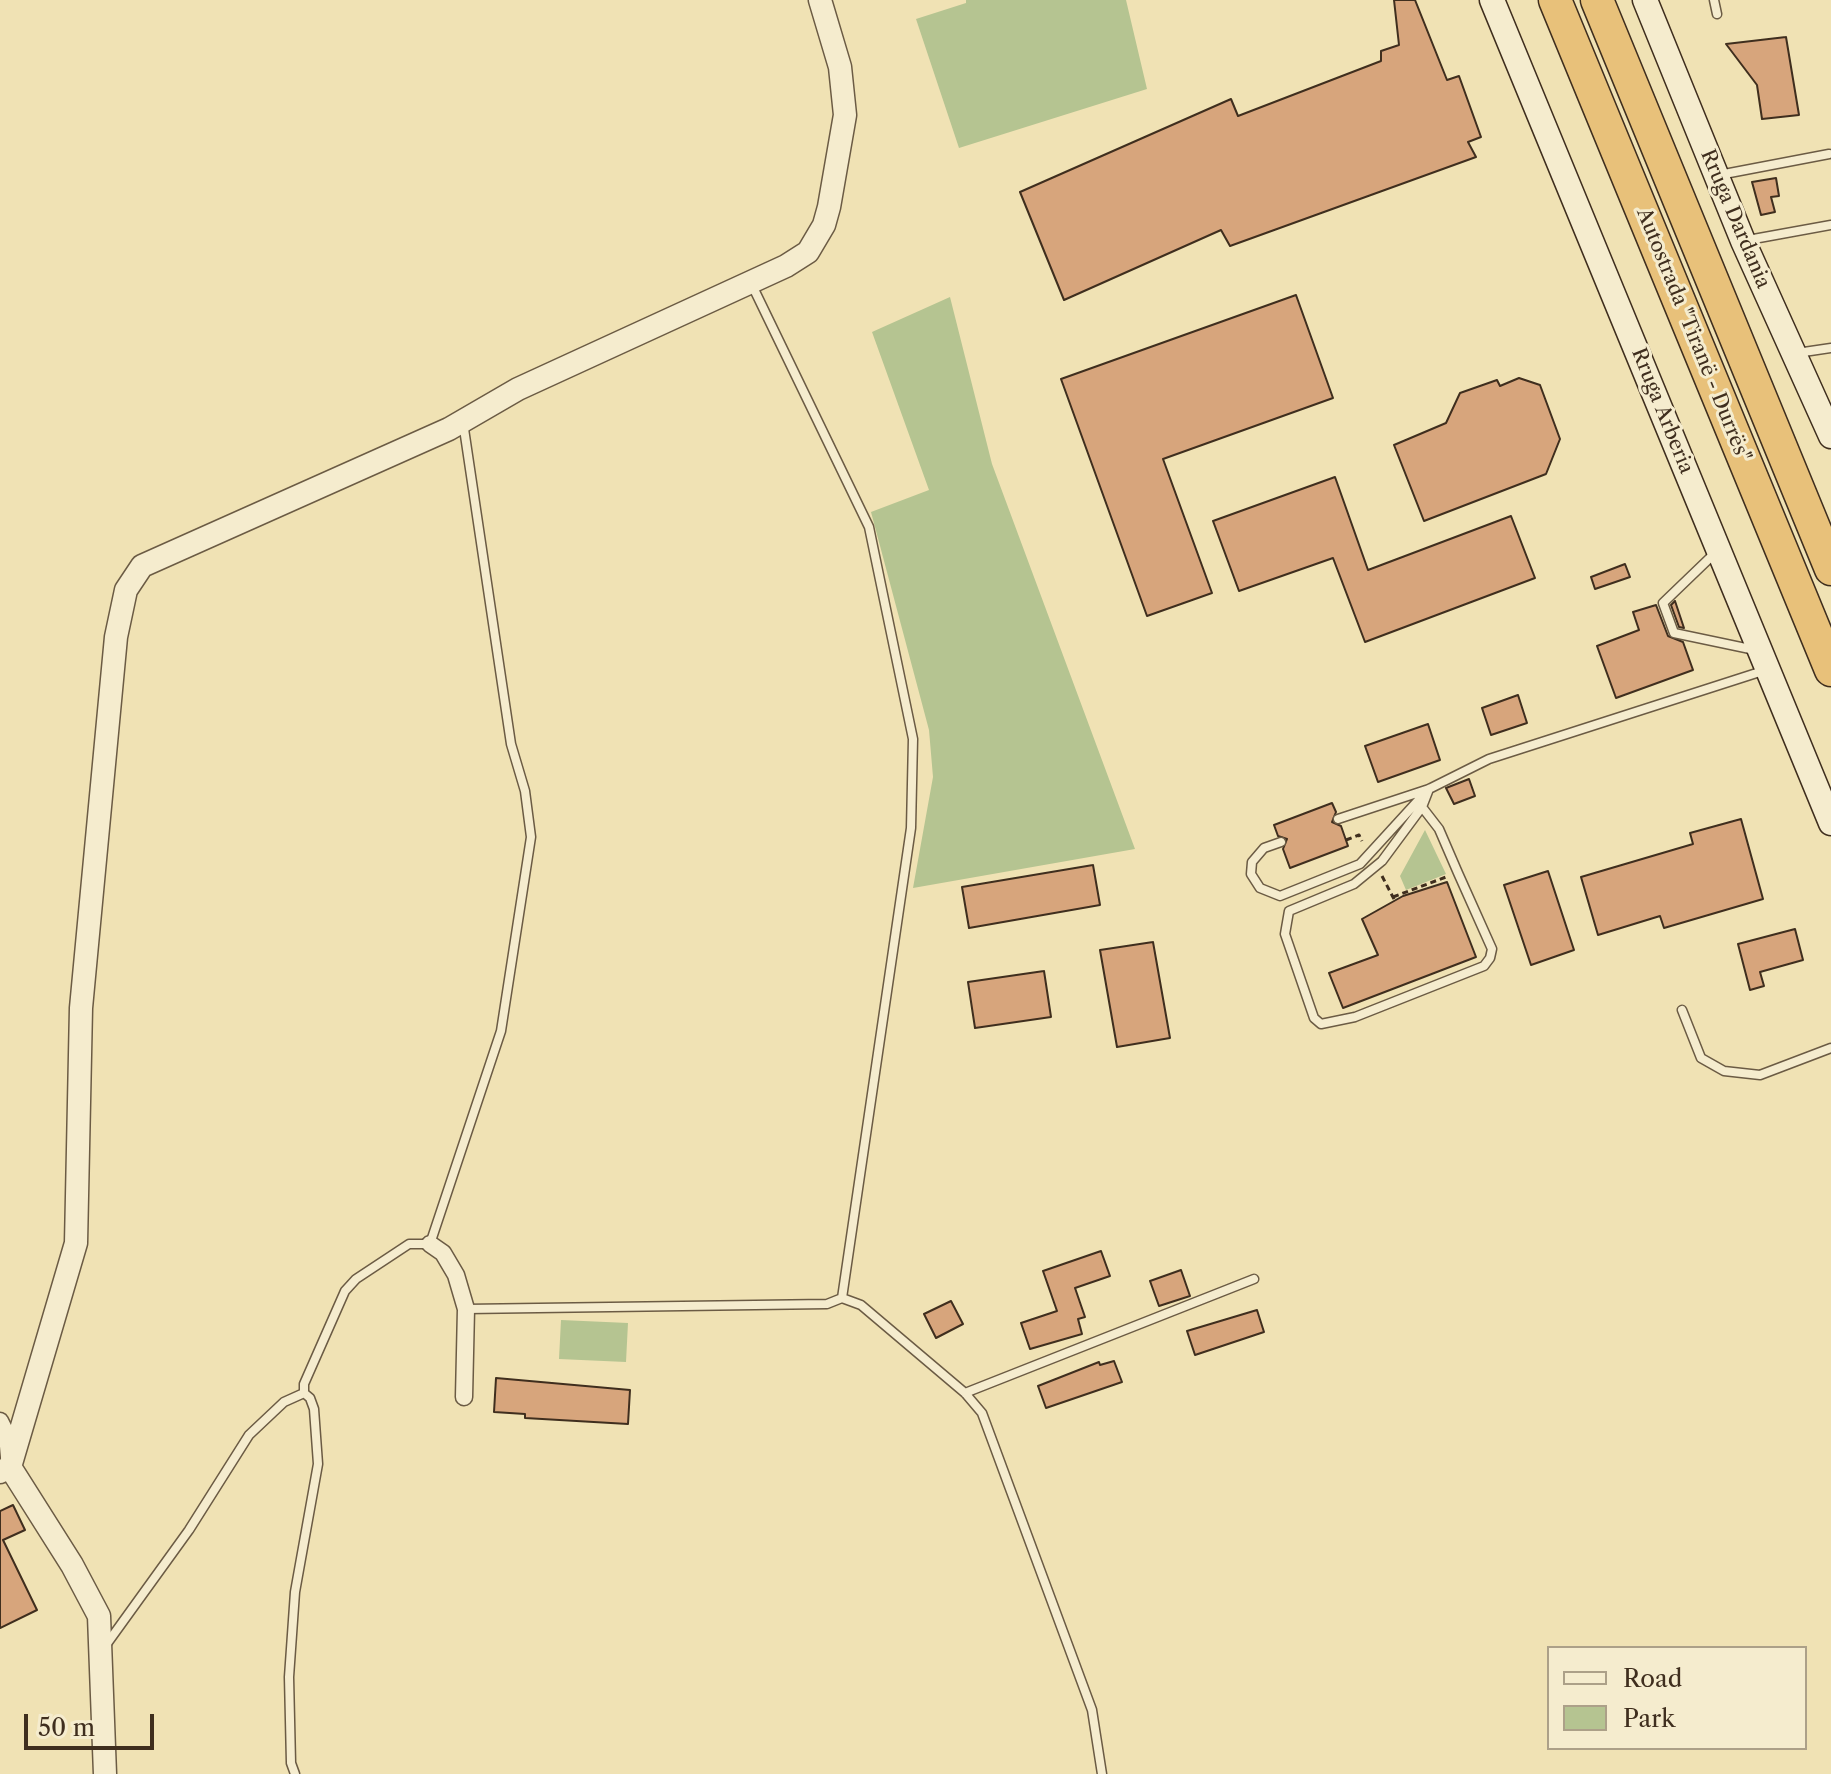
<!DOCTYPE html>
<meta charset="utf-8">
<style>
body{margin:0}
#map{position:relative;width:1831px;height:1774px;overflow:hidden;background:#f0e2b4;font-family:"Libre Caslon Text",serif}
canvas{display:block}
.legend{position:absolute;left:1547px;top:1646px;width:260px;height:104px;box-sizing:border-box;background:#f5ecce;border:2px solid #aca088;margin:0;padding:10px 14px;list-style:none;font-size:24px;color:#3f2e1e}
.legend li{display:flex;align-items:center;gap:16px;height:40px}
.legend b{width:40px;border:2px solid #aca088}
.scale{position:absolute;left:24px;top:1714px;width:130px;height:36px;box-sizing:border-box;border:4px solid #3f2e1e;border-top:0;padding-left:10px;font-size:24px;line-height:28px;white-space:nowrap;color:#3f2e1e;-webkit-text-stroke:6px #f5ecce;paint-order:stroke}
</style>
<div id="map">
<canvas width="1831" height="1774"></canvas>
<ul class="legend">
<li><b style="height:10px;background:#f5ecce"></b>Road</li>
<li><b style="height:22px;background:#b5c491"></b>Park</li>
</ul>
<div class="scale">50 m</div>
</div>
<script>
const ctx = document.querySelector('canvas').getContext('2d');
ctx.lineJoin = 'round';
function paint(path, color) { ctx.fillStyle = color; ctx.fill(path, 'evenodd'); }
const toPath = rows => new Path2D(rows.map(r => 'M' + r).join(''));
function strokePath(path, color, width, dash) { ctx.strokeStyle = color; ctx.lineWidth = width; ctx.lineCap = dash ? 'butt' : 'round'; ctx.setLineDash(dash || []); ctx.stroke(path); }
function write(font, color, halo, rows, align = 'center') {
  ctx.font = font + ' "Libre Caslon Text",serif'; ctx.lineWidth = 6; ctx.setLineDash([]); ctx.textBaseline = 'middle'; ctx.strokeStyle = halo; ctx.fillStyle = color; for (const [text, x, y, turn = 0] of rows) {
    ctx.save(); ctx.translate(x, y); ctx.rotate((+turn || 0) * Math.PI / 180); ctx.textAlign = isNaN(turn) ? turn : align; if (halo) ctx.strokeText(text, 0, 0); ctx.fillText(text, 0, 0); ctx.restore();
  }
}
paint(toPath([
 [966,0,1126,0,1147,89,959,148,916,19,966,3],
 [950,297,992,464,1135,849,913,888,933,777,929,730,871,512,929,490,872,332],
 [1425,830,1446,874,1406,890,1400,876],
 [561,1320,628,1323,626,1362,559,1359]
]), '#b5c491');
const building = toPath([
 [1394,0,1415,0,1447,80,1459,76,1481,137,1468,142,1476,157,1230,246,1221,230,1064,300,1020,192,1231,99,1238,116,1381,61,1381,51,1399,45,1394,0],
 [1786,37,1799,115,1762,119,1757,85,1726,44,1786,37],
 [1776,178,1779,196,1771,197,1775,212,1761,215,1752,182,1776,178],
 [1296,295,1333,398,1163,459,1212,593,1147,616,1061,379,1296,295],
 [1519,378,1540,385,1560,439,1546,474,1424,521,1394,445,1446,423,1460,393,1497,380,1500,386,1519,378],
 [1335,477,1368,570,1511,516,1535,578,1365,642,1333,558,1239,591,1213,521,1335,477],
 [1625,564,1630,577,1595,589,1591,577,1625,564],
 [1675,601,1684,628,1679,627,1671,605,1675,601],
 [1656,605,1668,636,1683,642,1693,670,1616,698,1597,646,1639,630,1633,612,1656,605],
 [1518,695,1527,723,1491,735,1482,708,1518,695],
 [1428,724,1440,760,1378,782,1365,746,1428,724],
 [1469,779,1475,796,1454,804,1446,788,1469,779],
 [1332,803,1336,812,1332,822,1341,826,1348,846,1290,868,1283,849,1287,839,1278,836,1274,825,1332,803],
 [1741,819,1763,899,1664,928,1660,916,1598,935,1581,877,1693,844,1690,833,1741,819],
 [1093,865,1100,905,969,928,962,887,1093,865],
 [1548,871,1574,950,1531,965,1504,885,1548,871],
 [1447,882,1476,957,1343,1008,1329,973,1378,955,1362,919,1403,896,1447,882],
 [1795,929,1803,960,1760,972,1764,986,1750,990,1738,944,1795,929],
 [1153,942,1170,1038,1117,1047,1100,950,1153,942],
 [1044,971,1051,1017,975,1028,968,982,1044,971],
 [1101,1251,1110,1276,1075,1288,1085,1317,1078,1319,1082,1334,1030,1349,1021,1323,1057,1311,1043,1271,1101,1251],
 [1181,1270,1190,1296,1159,1306,1150,1281,1181,1270],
 [951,1301,963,1324,936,1338,924,1314,951,1301],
 [1257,1310,1264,1332,1195,1355,1187,1331,1257,1310],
 [1114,1361,1122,1382,1046,1408,1038,1386,1099,1362,1100,1365,1114,1361],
 [496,1378,630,1390,628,1424,525,1418,525,1414,494,1412,496,1378],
 [13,1505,25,1530,3,1540,37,1610,0,1628,0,1511,13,1505]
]);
paint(building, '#d7a57c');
strokePath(building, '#3f2e1e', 2);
const service = toPath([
 [1714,0,1717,14],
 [1719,175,1829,154],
 [1748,240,1831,225],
 [751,283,869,527,913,739,911,828,842,1298],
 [1797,353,1831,348],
 [1715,553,1663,603,1674,633,1755,650],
 [1422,807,1439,829,1458,873,1492,949,1490,958,1484,966,1355,1017,1321,1024,1314,1018,1285,934,1289,911,1354,884,1382,861,1422,807,1429,789],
 [1338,819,1429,789,1489,759,1766,670],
 [1281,842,1264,848,1252,862,1251,874,1260,888,1280,896,1360,864,1425,793],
 [1682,1010,1701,1058,1724,1071,1760,1075,1831,1048],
 [466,1309,827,1304,842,1298,861,1305,965,1393,982,1413,1092,1710,1102,1774],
 [965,1393,1254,1279],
 [106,1645,189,1530,249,1435,284,1402,304,1393],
 [295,1774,291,1763,289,1677,295,1592,318,1464,314,1409,310,1398,304,1393,304,1384,345,1291,356,1279,409,1244,430,1244,501,1031,531,837,525,791,511,744,463,422]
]);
const minor = toPath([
 [430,1244,443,1253,456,1275,466,1309,464,1397],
 [0,1421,7,1435,9,1457]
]);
const tertiary = toPath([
 [10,1467,72,1565,99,1616,105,1774],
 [0,1472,10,1467,76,1243,81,1008,116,637,126,590,142,566,449,429,518,389,786,266,808,252,824,225,829,207,845,115,840,67,820,0]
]);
const secondary = toPath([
 [1492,0,1831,823],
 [1645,0,1743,241,1831,436]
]);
const motorway = toPath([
 [1555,0,1831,670],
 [1597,0,1831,569]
]);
strokePath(service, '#6b5b44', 11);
strokePath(minor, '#6b5b44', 19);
strokePath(tertiary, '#6b5b44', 25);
strokePath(secondary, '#3f2e1e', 27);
strokePath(motorway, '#3f2e1e', 35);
strokePath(toPath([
 [1346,840,1359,835,1362,841],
 [1382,876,1395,901],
 [1393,897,1446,877]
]), '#3f2e1e', 3, [6, 4]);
strokePath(service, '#f5ecce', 8);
strokePath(minor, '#f5ecce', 16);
strokePath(tertiary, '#f5ecce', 22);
strokePath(secondary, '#f5ecce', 24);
strokePath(motorway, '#e8c17a', 32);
write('20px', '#3f2e1e', '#f5ecce', [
 ["Rruga Dardania",1735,219,67],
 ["Autostrada \"Tiranë - Durrës\"",1693,335,68],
 ["Rruga Arberia",1662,411,68]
]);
</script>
